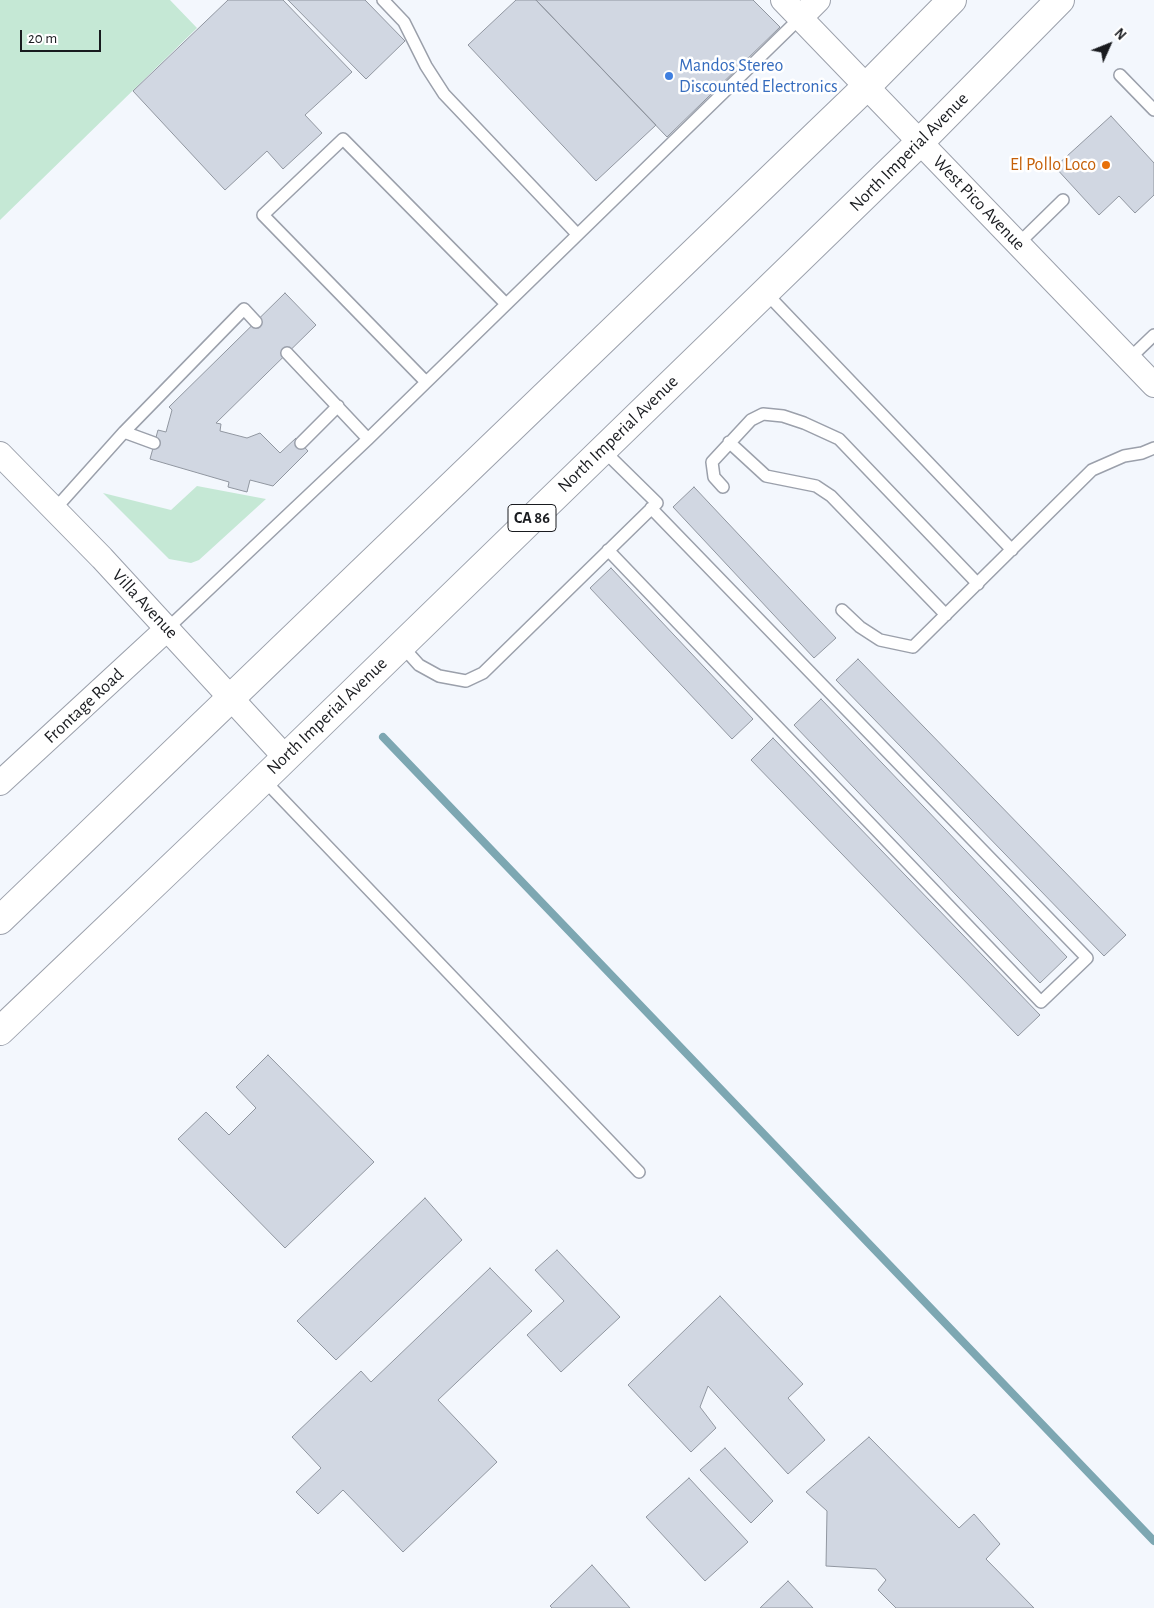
<!DOCTYPE html>
<style>
body{margin:0}
#map{position:relative;width:1154px;height:1608px;overflow:hidden;background:#f3f7fd;font-family:"Alegreya Sans",sans-serif}
canvas{display:block}
.north{position:absolute;left:1084px;top:20px;width:50px;height:50px;-webkit-text-stroke:4px #fff;paint-order:stroke;rotate:46deg;font-size:14px;font-weight:700;line-height:20px;text-align:center;color:#191b1f}
.north::after{content:'';display:block;margin:auto;width:18px;height:22px;background:#191b1f;clip-path:polygon(50% 0,100% 100%,50% 72%,0 100%)}
.scale{position:absolute;left:20px;top:30px;width:81px;height:22px;box-sizing:border-box;border:2px solid #191b1f;border-top:0;padding-left:6px;font-size:15px;line-height:18px;white-space:nowrap;color:#191b1f;-webkit-text-stroke:4px #fff;paint-order:stroke}
</style>
<div id="map">
<canvas width="1154" height="1608"></canvas>
<div class="north">N</div>
<div class="scale">20 m</div>
</div>
<script>
const ctx = document.querySelector('canvas').getContext('2d');
ctx.lineJoin = 'round';
function paint(path, color) { ctx.fillStyle = color; ctx.fill(path, 'evenodd'); }
const toPath = rows => new Path2D(rows.map(r => 'M' + r).join(''));
function strokePath(path, color, width, dash) { ctx.strokeStyle = color; ctx.lineWidth = width; ctx.lineCap = dash ? 'butt' : 'round'; ctx.setLineDash(dash || []); ctx.stroke(path); }
function write(font, color, halo, rows, align = 'center') {
  ctx.font = font + ' "Alegreya Sans",sans-serif'; ctx.lineWidth = 5; ctx.setLineDash([]); ctx.textBaseline = 'middle'; ctx.strokeStyle = halo; ctx.fillStyle = color; for (const [text, x, y, turn = 0] of rows) {
    ctx.save(); ctx.translate(x, y); ctx.rotate((+turn || 0) * Math.PI / 180); ctx.textAlign = isNaN(turn) ? turn : align; if (halo) ctx.strokeText(text, 0, 0); ctx.fillText(text, 0, 0); ctx.restore();
  }
}
paint(toPath([
 [0,0,170,0,197,28,0,220],
 [197,486,266,499,199,560,191,563,169,559,103,493,171,510]
]), '#c5e8d5');
strokePath(toPath([
 [383,737,1154,1541]
]), '#7da7b2', 8);
const building = toPath([
 [228,0,283,0,352,72,305,115,322,133,283,169,267,151,225,190,133,91,228,0],
 [288,0,365,0,405,41,366,79,288,0],
 [516,0,536,0,656,125,596,181,468,45,516,0],
 [536,0,753,0,780,27,667,137,536,0],
 [1111,116,1154,163,1154,195,1135,213,1119,196,1099,215,1055,167,1111,116],
 [285,293,316,325,216,423,221,424,220,431,247,438,260,433,280,453,296,438,308,451,273,486,250,480,247,492,228,487,229,482,150,459,158,430,166,432,172,410,169,407,285,293],
 [694,487,836,638,814,658,673,507,694,487],
 [611,568,753,719,732,739,590,588,611,568],
 [858,659,1126,935,1104,956,836,680,858,659],
 [821,699,1067,957,1040,983,794,725,821,699],
 [773,738,1040,1015,1018,1036,751,760,773,738],
 [268,1055,374,1162,285,1248,178,1139,206,1112,229,1135,256,1108,236,1087,268,1055],
 [425,1198,462,1240,336,1360,297,1321,425,1198],
 [557,1250,620,1317,561,1372,527,1335,564,1301,535,1270,557,1250],
 [490,1268,532,1311,438,1400,497,1462,403,1552,343,1490,318,1514,296,1492,321,1468,292,1437,361,1371,371,1382,490,1268],
 [720,1296,803,1384,788,1398,825,1440,788,1474,708,1386,700,1407,716,1428,691,1452,628,1385,720,1296],
 [869,1437,959,1528,974,1514,1000,1544,986,1559,1034,1608,896,1608,878,1590,886,1580,876,1569,826,1566,827,1511,806,1492,869,1437],
 [725,1448,773,1501,751,1523,700,1470,725,1448],
 [689,1478,748,1542,705,1581,646,1517,689,1478],
 [592,1565,630,1608,552,1608,550,1606,592,1565],
 [788,1581,813,1608,760,1608,788,1581]
]);
paint(building, '#d1d7e2');
strokePath(building, '#9096a0', 1);
const service = toPath([
 [383,0,404,22,426,66,444,94,577,234],
 [1120,75,1154,110],
 [1019,243,1063,200],
 [765,292,1012,550],
 [287,353,368,439],
 [1129,359,1154,335],
 [426,382,263,215,343,139,506,304],
 [124,432,154,443],
 [729,442,766,476,816,486,831,496,946,615],
 [301,443,338,406],
 [723,487,714,477,712,462,751,420,763,414,783,416,804,423,839,439,978,584],
 [55,509,124,432,244,309,256,322],
 [608,550,1041,1002,1087,958,651,508],
 [842,610,860,627,880,640,913,647,1092,470,1124,456,1142,453,1154,448],
 [168,628,368,439,800,18],
 [401,645,419,665,439,676,466,681,483,673,657,503,602,449],
 [263,779,639,1172]
]);
const minor = toPath([
 [783,0,1154,385],
 [800,18,818,0],
 [0,454,102,558,285,757],
 [0,783,168,628]
]);
const trunk = toPath([
 [0,920,867,86,952,0],
 [0,1031,240,802,920,142,1060,0]
]);
strokePath(service, '#9ba0ab', 14);
strokePath(minor, '#9ba0ab', 26);
strokePath(trunk, '#9ba0ab', 30);
strokePath(service, '#fff', 11);
strokePath(minor, '#fff', 24);
strokePath(trunk, '#fff', 28);
for (const [x, y, r, color] of [
 [669,76,5,"#3f7fe0"],
 [1106,165,5,"#e8710a"]
]) { const dot = new Path2D(); dot.arc(x, y, r, 0, 2 * Math.PI); ctx.fillStyle = color; ctx.fill(dot); strokePath(dot, '#fff', 2); }
for (const [x, y, w] of [
 [532,518,48]
]) { const box = new Path2D(); box.roundRect(x - w / 2, y - 13.5, w, 27, 4); ctx.fillStyle = '#fff'; ctx.fill(box); strokePath(box, '#191b1f', 1); }
write('bold 16px', '#191b1f', null, [
 ["CA 86",532,518]
]);
write('18px', '#366cbe', '#fff', [
 ["Mandos Stereo",679,66],
 ["Discounted Electronics",679,87]
], 'left');
write('18px', '#191b1f', '#fff', [
 ["North Imperial Avenue",909,152,-45],
 ["West Pico Avenue",979,203,46],
 ["North Imperial Avenue",618,434,-44],
 ["Villa Avenue",145,604,47],
 ["Frontage Road",84,706,-43],
 ["North Imperial Avenue",327,716,-44]
]);
write('18px', '#c56008', '#fff', [
 ["El Pollo Loco",1096,165]
], 'right');
</script>
